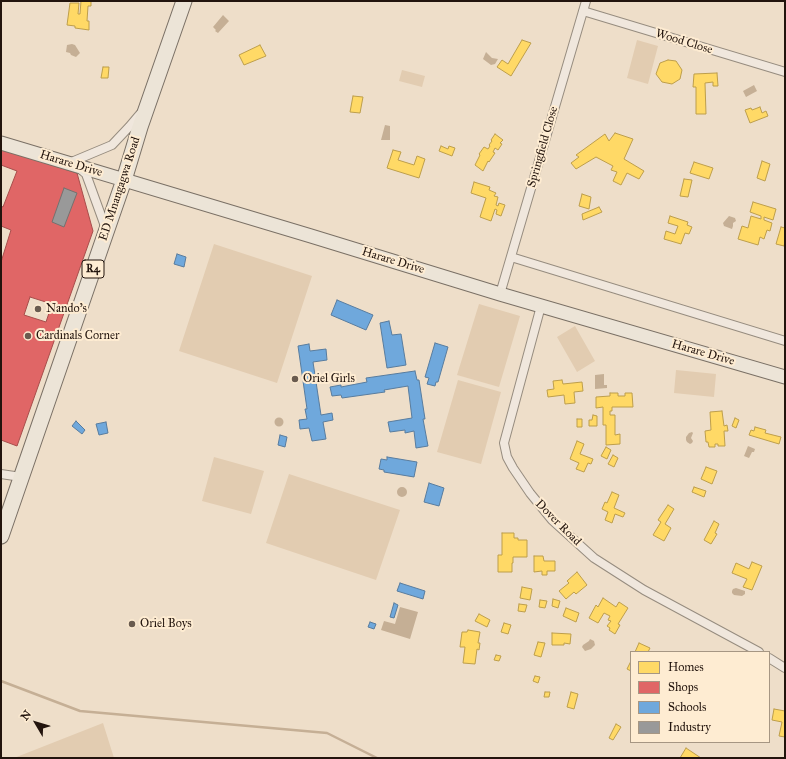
<!DOCTYPE html>
<style>
body{margin:0}
#map{position:relative;width:786px;height:759px;overflow:hidden;background:#eedec9;font-family:"IM FELL Great Primer",serif}
canvas{display:block}
.frame{position:absolute;inset:0;border:2px solid #22140d;pointer-events:none}
.legend{position:absolute;left:630px;top:651px;width:140px;height:92px;box-sizing:border-box;background:#feecd2;border:1px solid #a69683;margin:0;padding:5px 7px;list-style:none;font-size:12px;color:#22140d}
.legend li{display:flex;align-items:center;gap:8px;height:20px}
.legend b{width:20px;border:1px solid #a69683}
.north{position:absolute;left:16px;top:703px;width:40px;height:40px;-webkit-text-stroke:3px #feecd2;paint-order:stroke;rotate:308deg;font-size:11px;font-weight:700;line-height:16px;text-align:center;color:#22140d}
.north::after{content:'';display:block;margin:auto;width:14px;height:18px;background:#22140d;clip-path:polygon(50% 0,100% 100%,50% 72%,0 100%)}
</style>
<div id="map">
<canvas width="786" height="759"></canvas>
<div class="frame"></div>
<ul class="legend">
<li><b style="height:11px;background:#ffd966"></b>Homes</li>
<li><b style="height:11px;background:#e06666"></b>Shops</li>
<li><b style="height:11px;background:#6fa8dc"></b>Schools</li>
<li><b style="height:11px;background:#999"></b>Industry</li>
</ul>
<div class="north">N</div>
</div>
<script>
const ctx = document.querySelector('canvas').getContext('2d');
ctx.lineJoin = 'round';
function paint(path, color) { ctx.fillStyle = color; ctx.fill(path, 'evenodd'); }
const toPath = rows => new Path2D(rows.map(r => 'M' + r).join(''));
function strokePath(path, color, width, dash) { ctx.strokeStyle = color; ctx.lineWidth = width; ctx.lineCap = dash ? 'butt' : 'round'; ctx.setLineDash(dash || []); ctx.stroke(path); }
function write(font, color, halo, rows, align = 'center') {
  ctx.font = font + ' "IM FELL Great Primer",serif'; ctx.lineWidth = 4; ctx.setLineDash([]); ctx.textBaseline = 'middle'; ctx.strokeStyle = halo; ctx.fillStyle = color; for (const [text, x, y, turn = 0] of rows) {
    ctx.save(); ctx.translate(x, y); ctx.rotate((+turn || 0) * Math.PI / 180); ctx.textAlign = isNaN(turn) ? turn : align; if (halo) ctx.strokeText(text, 0, 0); ctx.fillText(text, 0, 0); ctx.restore();
  }
}
paint(toPath([
 [637,40,658,46,648,84,627,78],
 [402,70,425,76,422,87,399,81],
 [214,244,312,276,277,383,179,351],
 [479,304,520,316,499,387,457,375],
 [575,326,595,361,577,372,557,337],
 [676,370,716,374,714,397,674,393],
 [458,380,501,392,481,464,437,452],
 [214,457,264,471,251,514,202,501],
 [289,474,400,510,376,580,266,543],
 [103,723,114,758,14,758]
]), '#e2ccb1');
paint(toPath([
 [223,15,229,21,218,33,215,31,216,30,213,27],
 [72,44,75,45,80,53,76,57,71,55,70,53,66,52,67,45],
 [486,52,492,58,498,59,495,64,491,65,483,59],
 [754,85,757,91,746,97,743,91],
 [385,125,390,126,390,140,381,140],
 [729,216,735,218,736,221,733,223,733,226,732,229,724,226,723,223],
 [604,374,604,385,607,385,607,388,595,389,595,375],
 '274.5 422a4.5 4.5 0 1 1 9 0a4.5 4.5 0 1 1-9 0Z',
 [692,432,693,433,691,438,693,441,692,443,690,444,687,442,686,440,686,437,689,433],
 [748,446,755,449,754,452,752,452,749,458,744,456],
 '397 492a5 5 0 1 1 10 0a5 5 0 1 1-10 0Z',
 [736,588,745,591,745,594,742,596,734,595,732,593,732,591,733,589],
 [400,607,418,612,410,639,381,630,384,621,395,624],
 [590,639,594,641,595,645,591,649,585,651,582,647,583,645,589,641]
]), '#c5af95');
const homes = toPath([
 [81,1,91,1,91,6,88,6,87,21,89,21,89,30,75,28,75,26,67,25,70,3,79,3,78,14,80,14,81,1],
 [522,40,531,43,511,76,497,67,502,60,508,64,522,40],
 [260,45,266,56,244,65,239,55,260,45],
 [668,60,676,61,682,70,680,79,672,84,662,82,656,74,660,63,668,60],
 [103,67,109,67,108,78,101,78,103,67],
 [717,73,718,86,713,86,713,82,705,83,706,114,696,114,696,87,693,87,694,74,717,73],
 [353,96,363,97,360,113,350,112,353,96],
 [760,107,762,113,766,111,768,116,750,123,745,110,751,108,752,110,760,107],
 [615,133,633,139,624,159,644,171,639,179,627,173,621,185,613,181,617,172,611,170,613,166,596,157,576,169,571,163,579,157,576,155,605,134,609,141,615,133],
 [495,134,503,140,500,143,502,144,498,150,495,148,493,152,495,153,489,162,488,161,483,171,475,165,480,155,479,154,484,147,488,149,490,146,489,145,492,141,491,140,495,134],
 [441,146,448,149,449,146,455,148,452,156,439,151,441,146],
 [393,150,401,152,398,160,414,165,417,156,425,159,419,178,387,168,393,150],
 [762,161,770,164,765,181,757,178,762,161],
 [694,162,713,168,709,179,690,173,694,162],
 [684,179,692,180,688,197,680,196,684,179],
 [474,182,490,187,489,190,496,193,494,196,498,197,496,205,498,206,499,203,505,205,501,216,496,214,497,210,495,209,491,221,480,217,486,198,471,193,474,182],
 [582,194,591,197,589,209,579,206,582,194],
 [753,202,776,209,773,220,764,217,764,220,772,223,770,231,767,230,764,239,760,237,758,245,738,239,742,226,748,228,751,216,761,219,761,216,750,212,753,202],
 [599,207,602,212,583,220,582,214,599,207],
 [670,216,688,222,687,225,692,227,689,234,685,233,681,244,664,239,666,231,675,234,678,226,668,223,670,216],
 [781,227,785,228,785,242,784,246,776,244,781,227],
 [562,380,563,384,582,382,583,391,574,392,575,403,565,404,564,395,548,397,547,390,554,389,553,381,562,380],
 [610,393,618,393,618,396,625,396,625,393,632,393,633,407,612,407,612,411,610,411,610,415,615,415,615,435,620,434,620,444,606,445,606,425,603,425,603,407,596,408,596,397,610,396,610,393],
 [722,411,724,426,727,425,728,431,724,431,725,446,718,446,718,444,715,444,715,447,709,447,708,442,706,442,705,431,711,430,710,412,722,411],
 [593,415,597,416,597,426,589,426,589,420,592,420,593,415],
 [735,418,739,420,736,428,732,426,735,418],
 [577,419,582,419,582,427,577,427,577,419],
 [755,427,766,430,765,433,781,437,779,444,749,435,751,430,754,431,755,427],
 [577,441,584,444,580,454,593,459,591,464,588,463,584,472,576,469,579,463,570,459,577,441],
 [606,447,611,450,607,459,601,456,606,447],
 [613,455,618,458,614,467,608,464,613,455],
 [706,467,717,471,712,484,701,479,706,467],
 [694,487,706,491,704,497,692,492,694,487],
 [612,492,619,495,614,508,625,513,623,517,615,514,612,523,605,520,608,512,602,509,605,502,607,503,612,492],
 [668,505,674,509,665,524,671,528,664,541,653,535,661,522,658,520,668,505],
 [714,521,719,524,715,533,717,534,711,544,704,540,714,521],
 [502,533,514,533,514,538,518,538,518,540,527,540,527,557,513,557,513,563,512,563,512,572,498,572,498,555,502,555,502,533],
 [534,556,543,556,544,561,555,561,555,571,547,571,547,575,542,575,542,571,534,572,534,556],
 [752,562,762,566,752,590,743,587,747,579,732,573,736,563,749,569,752,562],
 [577,572,587,585,576,594,574,592,566,599,559,591,569,583,567,581,577,572],
 [522,587,532,589,530,600,520,598,522,587],
 [603,598,616,607,619,602,628,608,618,624,620,625,615,634,609,630,610,628,607,626,611,621,608,620,610,616,604,613,598,623,589,618,596,605,598,607,603,598],
 [553,599,560,601,558,608,552,606,553,599],
 [540,600,547,601,545,608,539,607,540,600],
 [519,604,527,605,525,612,518,611,519,604],
 [566,608,579,613,576,622,563,616,566,608],
 [479,614,490,620,487,627,475,621,479,614],
 [504,623,511,625,508,634,501,632,504,623],
 [468,630,480,632,478,643,480,643,479,650,477,649,475,664,463,663,465,647,460,647,462,632,467,632,468,630],
 [552,633,571,634,570,644,564,643,564,645,552,645,552,633],
 [538,642,545,643,541,657,534,655,538,642],
 [639,643,650,648,648,652,635,652,639,643],
 [496,655,501,656,499,661,494,660,496,655],
 [631,661,631,671,627,669,631,661],
 [535,676,540,677,538,683,533,681,535,676],
 [545,692,550,692,549,697,544,697,545,692],
 [571,692,578,694,574,709,567,707,571,692],
 [774,709,785,711,785,737,779,736,782,722,772,720,774,709],
 [616,724,621,727,613,740,609,738,616,724],
 [686,748,701,758,680,758,686,748]
]);
paint(homes, '#ffd966');
strokePath(homes, '#bd9e4b', 1);
const shops = toPath([
 [1,149,77,173,93,231,17,446,1,440,1,149],
 [1,165,17,171,3,207,1,206,1,165],
 [1,226,11,230,1,262,1,226],
 [30,297,52,304,46,322,24,315,30,297]
]);
paint(shops, '#e06666');
strokePath(shops, '#a74d4b', 1);
const schools = toPath([
 [177,254,186,257,184,267,174,264,177,254],
 [337,300,373,315,366,330,331,315,337,300],
 [389,321,392,335,401,334,406,365,387,368,380,323,389,321],
 [435,343,448,347,438,382,436,382,435,386,427,384,429,378,425,377,435,343],
 [309,344,310,351,326,349,327,360,313,362,321,415,332,413,333,420,323,422,326,439,312,441,309,428,300,429,299,420,307,419,305,409,307,409,298,346,309,344],
 [415,371,417,380,419,380,425,419,423,419,428,446,416,448,414,431,405,433,405,430,390,432,388,422,412,418,408,386,384,390,385,392,342,398,341,395,332,396,330,387,341,385,341,387,367,382,366,378,415,371],
 [76,421,85,430,82,434,72,426,76,421],
 [106,422,108,433,99,435,96,424,106,422],
 [280,435,287,437,285,447,278,445,280,435],
 [387,457,417,462,414,477,384,472,384,470,379,469,381,459,387,460,387,457],
 [429,483,444,488,439,506,424,502,429,483],
 [400,583,425,591,423,599,397,591,400,583],
 [394,603,398,605,394,618,390,617,394,603],
 [370,622,376,624,374,629,368,627,370,622]
]);
paint(schools, '#6fa8dc');
strokePath(schools, '#587c9e', 1);
const industry = toPath([
 [64,188,77,193,64,227,52,222,64,188]
]);
paint(industry, '#999');
strokePath(industry, '#75716f', 1);
strokePath(toPath([
 [1,681,80,711,327,733,377,758]
]), '#c5af95', 2.5);
const street = toPath([
 [583,11,785,72],
 [69,163,112,145,129,127,140,114],
 [80,169,86,174,106,229],
 [511,257,785,341],
 [500,294,586,1],
 [541,306,504,443,507,457,513,468,530,493,552,520,594,558,644,590,759,652],
 [1,474,21,477],
 [769,658,785,668]
]);
const primary = toPath([
 [1,143,311,236,500,294,785,377]
]);
const highway = toPath([
 [1,536,124,180,140,127,184,1]
]);
strokePath(street, '#968c7f', 10);
strokePath(primary, '#7a7065', 15);
strokePath(highway, '#7a7065', 17);
strokePath(street, '#f0e7dd', 8);
strokePath(primary, '#ece4d7', 13);
strokePath(highway, '#ece4d7', 15);
for (const [x, y, r, color] of [
 [38,309,4,"#695b4f"],
 [28,336,4,"#695b4f"],
 [295,379,4,"#695b4f"],
 [132,624,4,"#695b4f"]
]) { const dot = new Path2D(); dot.arc(x, y, r, 0, 2 * Math.PI); ctx.fillStyle = color; ctx.fill(dot); strokePath(dot, '#feecd2', 1.5); }
for (const [x, y, w] of [
 [93,269,22]
]) { const box = new Path2D(); box.roundRect(x - w / 2, y - 9, w, 18, 3); ctx.fillStyle = '#feecd2'; ctx.fill(box); strokePath(box, '#22140d', 1); }
write('bold 11px', '#22140d', null, [
 ["R4",93,269]
]);
write('12px', '#22140d', '#feecd2', [
 ["Wood Close",684,42,17],
 ["Springfield Close",543,147,-74],
 ["Harare Drive",71,164,17],
 ["ED Mnangagwa Road",120,189,-72],
 ["Harare Drive",393,261,17],
 ["Harare Drive",703,353,16],
 ["Dover Road",558,523,45]
]);
write('12px', '#22140d', '#feecd2', [
 ["Nando's",46,309],
 ["Cardinals Corner",36,336],
 ["Oriel Girls",303,379],
 ["Oriel Boys",140,624]
], 'left');
</script>
